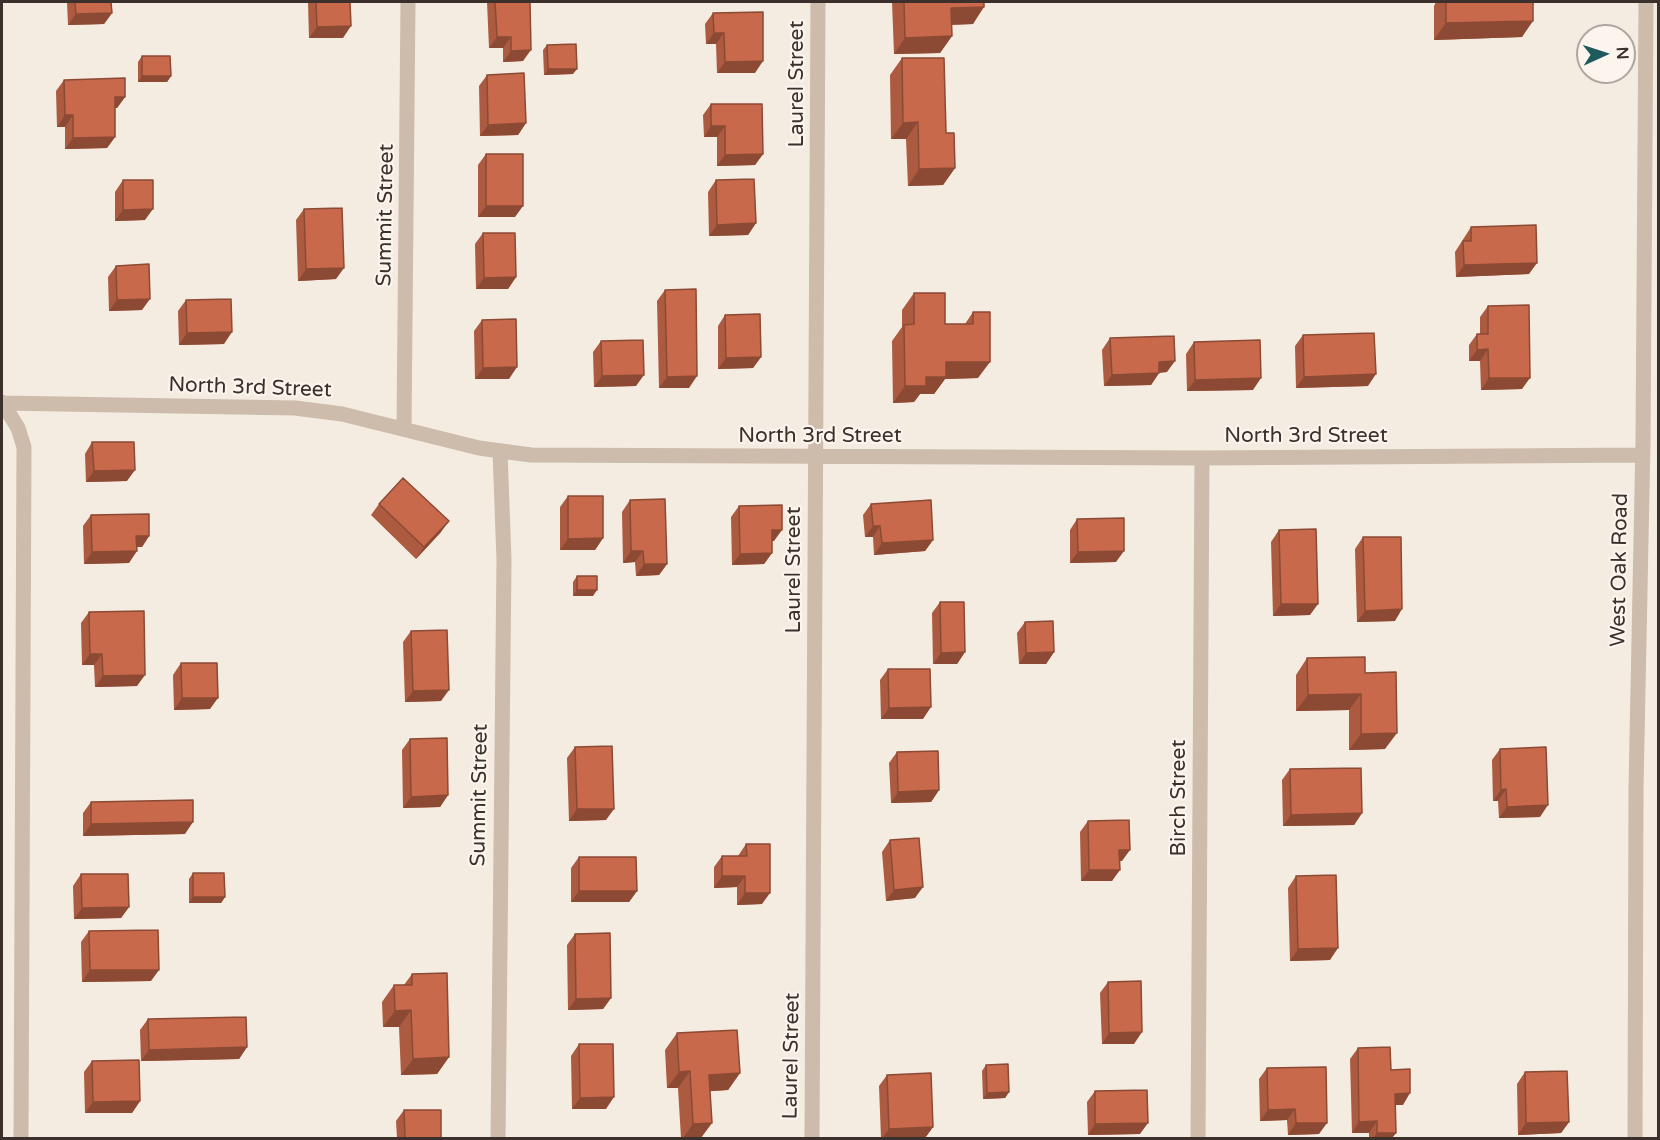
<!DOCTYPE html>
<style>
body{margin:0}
#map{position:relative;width:1660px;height:1140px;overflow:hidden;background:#f4ebe1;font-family:"Varela Round",sans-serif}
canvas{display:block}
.frame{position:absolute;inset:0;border:3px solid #3b302b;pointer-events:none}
.north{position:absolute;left:1576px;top:24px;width:60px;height:60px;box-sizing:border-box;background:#fbf5ee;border:2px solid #aea6a0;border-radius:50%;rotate:87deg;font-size:16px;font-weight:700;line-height:24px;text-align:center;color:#3b302b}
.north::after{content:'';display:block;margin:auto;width:21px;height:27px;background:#1f5a5e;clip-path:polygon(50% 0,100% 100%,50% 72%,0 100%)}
</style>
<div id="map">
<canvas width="1660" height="1140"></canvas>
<div class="frame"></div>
<div class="north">N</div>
</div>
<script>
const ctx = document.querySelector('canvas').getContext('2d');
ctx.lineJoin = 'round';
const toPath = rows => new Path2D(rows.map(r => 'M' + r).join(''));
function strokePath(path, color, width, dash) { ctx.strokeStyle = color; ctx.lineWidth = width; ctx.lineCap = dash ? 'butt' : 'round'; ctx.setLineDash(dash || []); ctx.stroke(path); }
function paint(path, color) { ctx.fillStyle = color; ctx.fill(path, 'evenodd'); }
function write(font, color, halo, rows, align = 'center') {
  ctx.font = font + ' "Varela Round",sans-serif'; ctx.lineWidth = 4.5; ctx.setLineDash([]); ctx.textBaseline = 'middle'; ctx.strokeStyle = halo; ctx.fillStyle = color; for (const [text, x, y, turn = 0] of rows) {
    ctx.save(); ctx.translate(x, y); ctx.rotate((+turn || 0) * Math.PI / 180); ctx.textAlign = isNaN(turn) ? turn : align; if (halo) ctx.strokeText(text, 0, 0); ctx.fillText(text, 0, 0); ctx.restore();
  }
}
strokePath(toPath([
 [2,402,18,428,24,447,21,1138],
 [2,403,295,408,342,414,479,448,531,455,1202,458,1643,455],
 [404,428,408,2],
 [498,1138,504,560,500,451],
 [812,1138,818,2],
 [1198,1138,1202,458],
 [1635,1138,1636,788,1643,442,1646,2]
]), '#cdbbac', 15);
paint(toPath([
 [67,2,111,2,112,13,104,24,68,25],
 [308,2,350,2,343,38,309,38],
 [487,2,530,2,523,61,503,62,503,48,489,48],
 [892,2,984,2,973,24,951,25,952,36,940,53,894,54],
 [1436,2,1533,2,1522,37,1434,40,1434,6],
 [713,13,755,73,717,73,716,44,706,44,705,24],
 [547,45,573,74,544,75,543,50],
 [142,56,171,76,167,82,138,82,138,62],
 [902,58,946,133,955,168,943,185,908,186,906,139,891,139,890,75],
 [487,75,526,123,518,135,480,136,479,86],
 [64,80,125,97,117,108,115,108,115,137,107,148,65,149,65,127,57,127,56,91],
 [711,104,763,154,755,165,717,166,717,137,704,137,703,115],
 [486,154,515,217,478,217,478,165],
 [123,180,145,220,115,221,115,192],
 [716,180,756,223,748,235,709,236,708,192],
 [304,209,336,279,298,281,296,220],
 [1471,227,1529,274,1456,277,1455,252],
 [483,233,516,277,508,289,476,289,475,244],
 [116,266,142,310,109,311,108,277],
 [665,290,689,388,659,388,657,301],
 [914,293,945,324,965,324,973,312,978,378,945,379,934,394,920,394,914,402,893,403,892,341,902,327,902,310],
 [186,300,224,344,179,345,178,311],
 [1488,306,1522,389,1481,390,1480,361,1469,361,1469,345,1477,334,1480,334,1480,317],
 [725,315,761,357,753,368,718,369,718,326],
 [482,320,509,379,475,379,474,331],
 [1303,335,1368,386,1296,388,1295,346],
 [1110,338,1167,372,1159,373,1151,385,1104,386,1102,350],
 [601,341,636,386,594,387,593,352],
 [1194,342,1253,390,1187,391,1186,354],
 [92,442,127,481,86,482,85,454],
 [568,496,603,538,595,550,560,550,560,507],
 [630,500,667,564,659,575,636,576,635,562,623,563,622,512],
 [379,504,441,532,416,559,371,515],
 [871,504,933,540,925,551,874,555,873,537,865,537,863,515],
 [739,506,774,541,772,541,772,553,764,564,732,565,731,517],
 [91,515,149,536,142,547,136,547,129,563,84,564,83,526],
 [1077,519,1116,562,1070,563,1070,530],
 [1279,530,1310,615,1273,616,1271,542],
 [1363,537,1395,621,1357,622,1355,549],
 [577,576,593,596,573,596,573,582],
 [940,602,965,652,957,664,933,664,932,613],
 [89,612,137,686,95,687,94,665,82,665,81,623],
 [1025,622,1054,652,1046,664,1019,664,1017,633],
 [411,631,441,701,405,702,403,642],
 [1307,658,1365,673,1385,749,1349,750,1349,710,1296,711,1296,675],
 [181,663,210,709,174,710,173,675],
 [888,669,923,719,881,719,880,680],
 [410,739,448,795,440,807,403,808,402,750],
 [575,747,606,820,569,821,567,758],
 [1500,749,1540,817,1499,818,1498,801,1493,801,1492,760],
 [897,752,939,790,931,802,891,803,889,763],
 [1290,769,1362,813,1354,825,1283,826,1282,780],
 [91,802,185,834,83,836,83,813],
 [1088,821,1122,861,1119,861,1112,881,1081,881,1080,832],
 [890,840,915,898,886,901,882,852],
 [746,844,762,904,737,905,737,887,714,888,714,867,722,856,738,856],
 [579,857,637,891,629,902,571,902,571,868],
 [193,873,225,897,221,903,189,903,189,879],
 [81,874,129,907,121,918,74,919,73,886],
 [1296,876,1330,960,1290,961,1288,888],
 [89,931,151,981,82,982,81,942],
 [575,934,611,998,603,1009,568,1010,567,945],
 [412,974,449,1057,437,1074,401,1075,399,1027,383,1027,382,1002,394,985,404,985],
 [1108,982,1134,1044,1102,1044,1100,993],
 [148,1019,247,1047,239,1059,141,1061,140,1030],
 [677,1033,740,1073,728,1090,710,1091,701,1138,681,1138,678,1088,667,1088,665,1050],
 [579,1044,606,1109,572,1109,571,1056],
 [1358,1048,1403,1105,1396,1105,1396,1133,1392,1138,1369,1138,1369,1133,1352,1133,1350,1059],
 [92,1061,140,1101,132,1113,85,1113,84,1072],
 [986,1065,1009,1092,1005,1098,983,1099,982,1071],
 [1267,1068,1319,1134,1288,1135,1287,1120,1260,1121,1259,1079],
 [1525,1072,1569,1122,1561,1133,1518,1135,1517,1084],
 [887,1075,933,1127,925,1138,881,1138,879,1086],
 [1095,1091,1140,1134,1088,1135,1087,1102],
 [404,1110,441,1138,397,1138,396,1121]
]), '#ac5a40');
paint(toPath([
 [984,7,973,24,939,25,951,8],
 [112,13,104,24,68,25,76,14],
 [1533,21,1522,37,1434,40,1446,23],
 [351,26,343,38,309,38,317,27],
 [714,33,724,33,716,44,706,44],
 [952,36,940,53,894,54,905,38],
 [497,37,511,37,503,48,489,48],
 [531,50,523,61,503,62,511,51],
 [763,61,755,73,717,73,725,62],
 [548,69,577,69,573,74,544,75],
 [142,76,171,76,167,82,138,82],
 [115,97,125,97,117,108,107,108],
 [65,115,73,115,65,127,57,127],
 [918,122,906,139,891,139,903,123],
 [526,123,518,135,480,136,488,125],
 [711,126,725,126,717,137,704,137],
 [115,137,107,148,65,149,73,138],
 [763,154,755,165,717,166,725,155],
 [955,168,943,185,908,186,919,169],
 [486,206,523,206,515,217,478,217],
 [153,209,145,220,115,221,123,210],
 [756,223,748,235,709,236,717,225],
 [1537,263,1529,274,1456,277,1464,265],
 [344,268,336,279,298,281,306,269],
 [516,277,508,289,476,289,484,278],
 [150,299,142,310,109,311,117,300],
 [232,332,224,344,179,345,187,333],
 [1488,349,1480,361,1469,361,1477,350],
 [761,357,753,368,718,369,726,358],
 [1175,361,1167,372,1151,373,1159,362],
 [946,362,990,362,978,378,945,379,934,394,920,394,914,402,893,403,905,386,926,377],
 [517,367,509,379,475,379,483,368],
 [1159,373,1151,385,1104,386,1112,375],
 [1376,374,1368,386,1296,388,1304,377],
 [644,375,636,386,594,387,602,376],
 [697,376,689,388,659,388,667,377],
 [1261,378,1253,390,1187,391,1195,380],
 [1489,378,1530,378,1522,389,1481,390],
 [135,470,127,481,86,482,94,471],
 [449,521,441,532,416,559,424,547],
 [873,526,880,526,873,537,865,537],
 [772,530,782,530,774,541,764,541],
 [136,536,149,536,142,547,128,547],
 [603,538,595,550,560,550,568,539],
 [933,540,925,551,874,555,882,543],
 [137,551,129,563,84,564,92,552],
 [631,551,643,551,635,562,623,563],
 [1124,551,1116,562,1070,563,1078,552],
 [772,553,764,564,732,565,740,554],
 [644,564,667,564,659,575,636,576],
 [577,590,597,590,593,596,573,596],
 [1281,604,1318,604,1310,615,1273,616],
 [1402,609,1395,621,1357,622,1365,611],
 [965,652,957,664,933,664,941,653],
 [1054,652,1046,664,1019,664,1026,653],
 [90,654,102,654,94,665,82,665],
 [145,675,137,686,95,687,103,676],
 [449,690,441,701,405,702,413,691],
 [1361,694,1349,710,1296,711,1308,695],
 [182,698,218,698,210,709,174,710],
 [931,707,923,719,881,719,889,708],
 [1397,733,1385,749,1349,750,1361,734],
 [1506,789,1498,801,1493,801,1501,790],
 [939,790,931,802,891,803,898,792],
 [448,795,440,807,403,808,411,797],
 [1548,805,1540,817,1499,818,1507,807],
 [577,809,614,809,606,820,569,821],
 [1362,813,1354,825,1283,826,1291,815],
 [193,822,185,834,83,836,91,824],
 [1119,850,1130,850,1122,861,1111,861],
 [1089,870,1120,870,1112,881,1081,881],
 [722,876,745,876,737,887,714,888],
 [923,887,915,898,886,901,894,890],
 [579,891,637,891,629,902,571,902],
 [745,893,770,893,762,904,737,905],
 [193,897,225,897,221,903,189,903],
 [129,907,121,918,74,919,82,908],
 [1338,948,1330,960,1290,961,1298,949],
 [90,970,159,970,151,981,82,982],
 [611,998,603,1009,568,1010,576,999],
 [411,1010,399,1027,383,1027,395,1011],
 [1142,1032,1134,1044,1102,1044,1109,1033],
 [247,1047,239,1059,141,1061,149,1050],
 [449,1057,437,1074,401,1075,413,1059],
 [690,1071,678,1088,667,1088,679,1072],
 [740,1073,728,1090,697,1092,709,1075],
 [1009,1092,1005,1098,983,1099,987,1093],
 [1410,1093,1403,1105,1388,1105,1395,1094],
 [614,1097,606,1109,572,1109,580,1098],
 [140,1101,132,1113,85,1113,93,1102],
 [1295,1109,1287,1120,1260,1121,1268,1110],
 [1377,1121,1369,1133,1352,1133,1359,1122],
 [1569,1122,1561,1133,1518,1135,1526,1123],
 [712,1123,701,1138,683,1138,693,1124],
 [1148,1123,1140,1134,1088,1135,1095,1124],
 [1296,1123,1327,1123,1319,1134,1288,1135],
 [933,1127,925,1138,882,1138,889,1129],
 [1377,1133,1396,1133,1392,1138,1373,1138]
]), '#8c4a34');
const building = toPath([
 [75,2,111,2,112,13,76,14,75,2],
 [316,2,350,2,351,26,317,27,316,2],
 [495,2,530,2,531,50,511,51,511,37,497,37,495,2],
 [904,2,984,2,984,7,951,8,952,36,905,38,904,2],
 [1446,2,1533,2,1533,21,1446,23,1446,2],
 [763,12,763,61,725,62,724,33,714,33,713,13,763,12],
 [576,44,577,69,548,69,547,45,576,44],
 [142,56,170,56,171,76,142,76,142,56],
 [902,58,944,58,946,133,954,133,955,168,919,169,918,122,903,123,902,58],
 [524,73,526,123,488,125,487,75,524,73],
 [125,78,125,97,115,97,115,137,73,138,73,115,65,115,64,80,125,78],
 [711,104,762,104,763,154,725,155,725,126,711,126,711,104],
 [486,154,523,154,523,206,486,206,486,154],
 [754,179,756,223,717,225,716,180,754,179],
 [123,180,153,180,153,209,123,210,123,180],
 [342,208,344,268,306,269,304,209,342,208],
 [1536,225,1537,263,1464,265,1463,241,1471,241,1471,227,1536,225],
 [483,233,515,233,516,277,484,278,483,233],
 [149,264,150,299,117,300,116,266,149,264],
 [696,289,697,376,667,377,665,290,696,289],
 [914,293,945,293,945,324,973,324,973,312,990,312,990,362,946,362,946,377,926,377,926,386,905,386,904,325,914,324,914,293],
 [231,299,232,332,187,333,186,300,231,299],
 [1529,305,1530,378,1489,378,1488,349,1477,350,1477,334,1488,334,1488,306,1529,305],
 [760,314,761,357,726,358,725,315,760,314],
 [516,319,517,367,483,368,482,320,516,319],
 [1374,333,1376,374,1304,377,1303,335,1374,333],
 [1174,336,1175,361,1159,362,1159,373,1112,375,1110,338,1174,336],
 [643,340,644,375,602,376,601,341,643,340],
 [1260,340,1261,378,1195,380,1194,342,1260,340],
 [92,442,134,442,135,470,94,471,92,442],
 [403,478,449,521,424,547,379,504,403,478],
 [568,496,603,496,603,538,568,539,568,496],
 [665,499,667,564,644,564,643,551,631,551,630,500,665,499],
 [931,500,933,540,882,543,880,526,873,526,871,504,931,500],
 [782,505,782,530,772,530,772,553,740,554,739,506,782,505],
 [149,514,149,536,136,536,137,551,92,552,91,515,149,514],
 [1124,518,1124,551,1078,552,1077,519,1124,518],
 [1316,529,1318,604,1281,604,1279,530,1316,529],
 [1363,537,1401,537,1402,609,1365,611,1363,537],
 [577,576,597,576,597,590,577,590,577,576],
 [940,602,964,602,965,652,941,653,940,602],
 [144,611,145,675,103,676,102,654,90,654,89,612,144,611],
 [1053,621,1054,652,1026,653,1025,622,1053,621],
 [447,630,449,690,413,691,411,631,447,630],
 [1365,657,1365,673,1396,672,1397,733,1361,734,1361,694,1308,695,1307,658,1365,657],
 [181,663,217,663,218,698,182,698,181,663],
 [888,669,930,669,931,707,889,708,888,669],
 [447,738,448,795,411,797,410,739,447,738],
 [612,746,614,809,577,809,575,747,612,746],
 [1546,747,1548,805,1507,807,1506,789,1501,790,1500,749,1546,747],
 [938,751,939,790,898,792,897,752,938,751],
 [1361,768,1362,813,1291,815,1290,769,1361,768],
 [193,800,193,822,91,824,91,802,193,800],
 [1129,820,1130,850,1119,850,1120,870,1089,870,1088,821,1129,820],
 [919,838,923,887,894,890,890,840,919,838],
 [746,844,770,844,770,893,745,893,745,876,722,876,722,856,747,856,746,844],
 [579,857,636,857,637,891,579,891,579,857],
 [193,873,224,873,225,897,193,897,193,873],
 [81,874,128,874,129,907,82,908,81,874],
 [1336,875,1338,948,1298,949,1296,876,1336,875],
 [158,930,159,970,90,970,89,931,158,930],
 [610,933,611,998,576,999,575,934,610,933],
 [447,973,449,1057,413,1059,411,1010,395,1011,394,985,412,985,412,974,447,973],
 [1141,981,1142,1032,1109,1033,1108,982,1141,981],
 [246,1017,247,1047,149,1050,148,1019,246,1017],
 [737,1030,740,1073,709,1075,712,1123,693,1124,690,1071,679,1072,677,1033,737,1030],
 [579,1044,613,1044,614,1097,580,1098,579,1044],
 [1390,1047,1391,1070,1410,1069,1410,1093,1395,1094,1396,1133,1377,1133,1377,1121,1359,1122,1358,1048,1390,1047],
 [139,1060,140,1101,93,1102,92,1061,139,1060],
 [1008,1064,1009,1092,987,1093,986,1065,1008,1064],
 [1326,1067,1327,1123,1296,1123,1295,1109,1268,1110,1267,1068,1326,1067],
 [1567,1071,1569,1122,1526,1123,1525,1072,1567,1071],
 [931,1073,933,1127,889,1129,887,1075,931,1073],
 [1147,1090,1148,1123,1095,1124,1095,1091,1147,1090],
 [404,1110,441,1110,441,1138,405,1138,404,1110]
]);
paint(building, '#c8694b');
strokePath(building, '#8c4a34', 1.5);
write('21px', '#3b302b', '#fbf5ee', [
 ["Laurel Street",797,84,-90],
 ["Summit Street",386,215,-89],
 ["North 3rd Street",250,388,2],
 ["North 3rd Street",820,436],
 ["North 3rd Street",1306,436],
 ["Laurel Street",794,570,-90],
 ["West Oak Road",1620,570,-89],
 ["Summit Street",480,795,-89],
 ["Birch Street",1179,798,-90],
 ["Laurel Street",792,1056,-89]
]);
</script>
